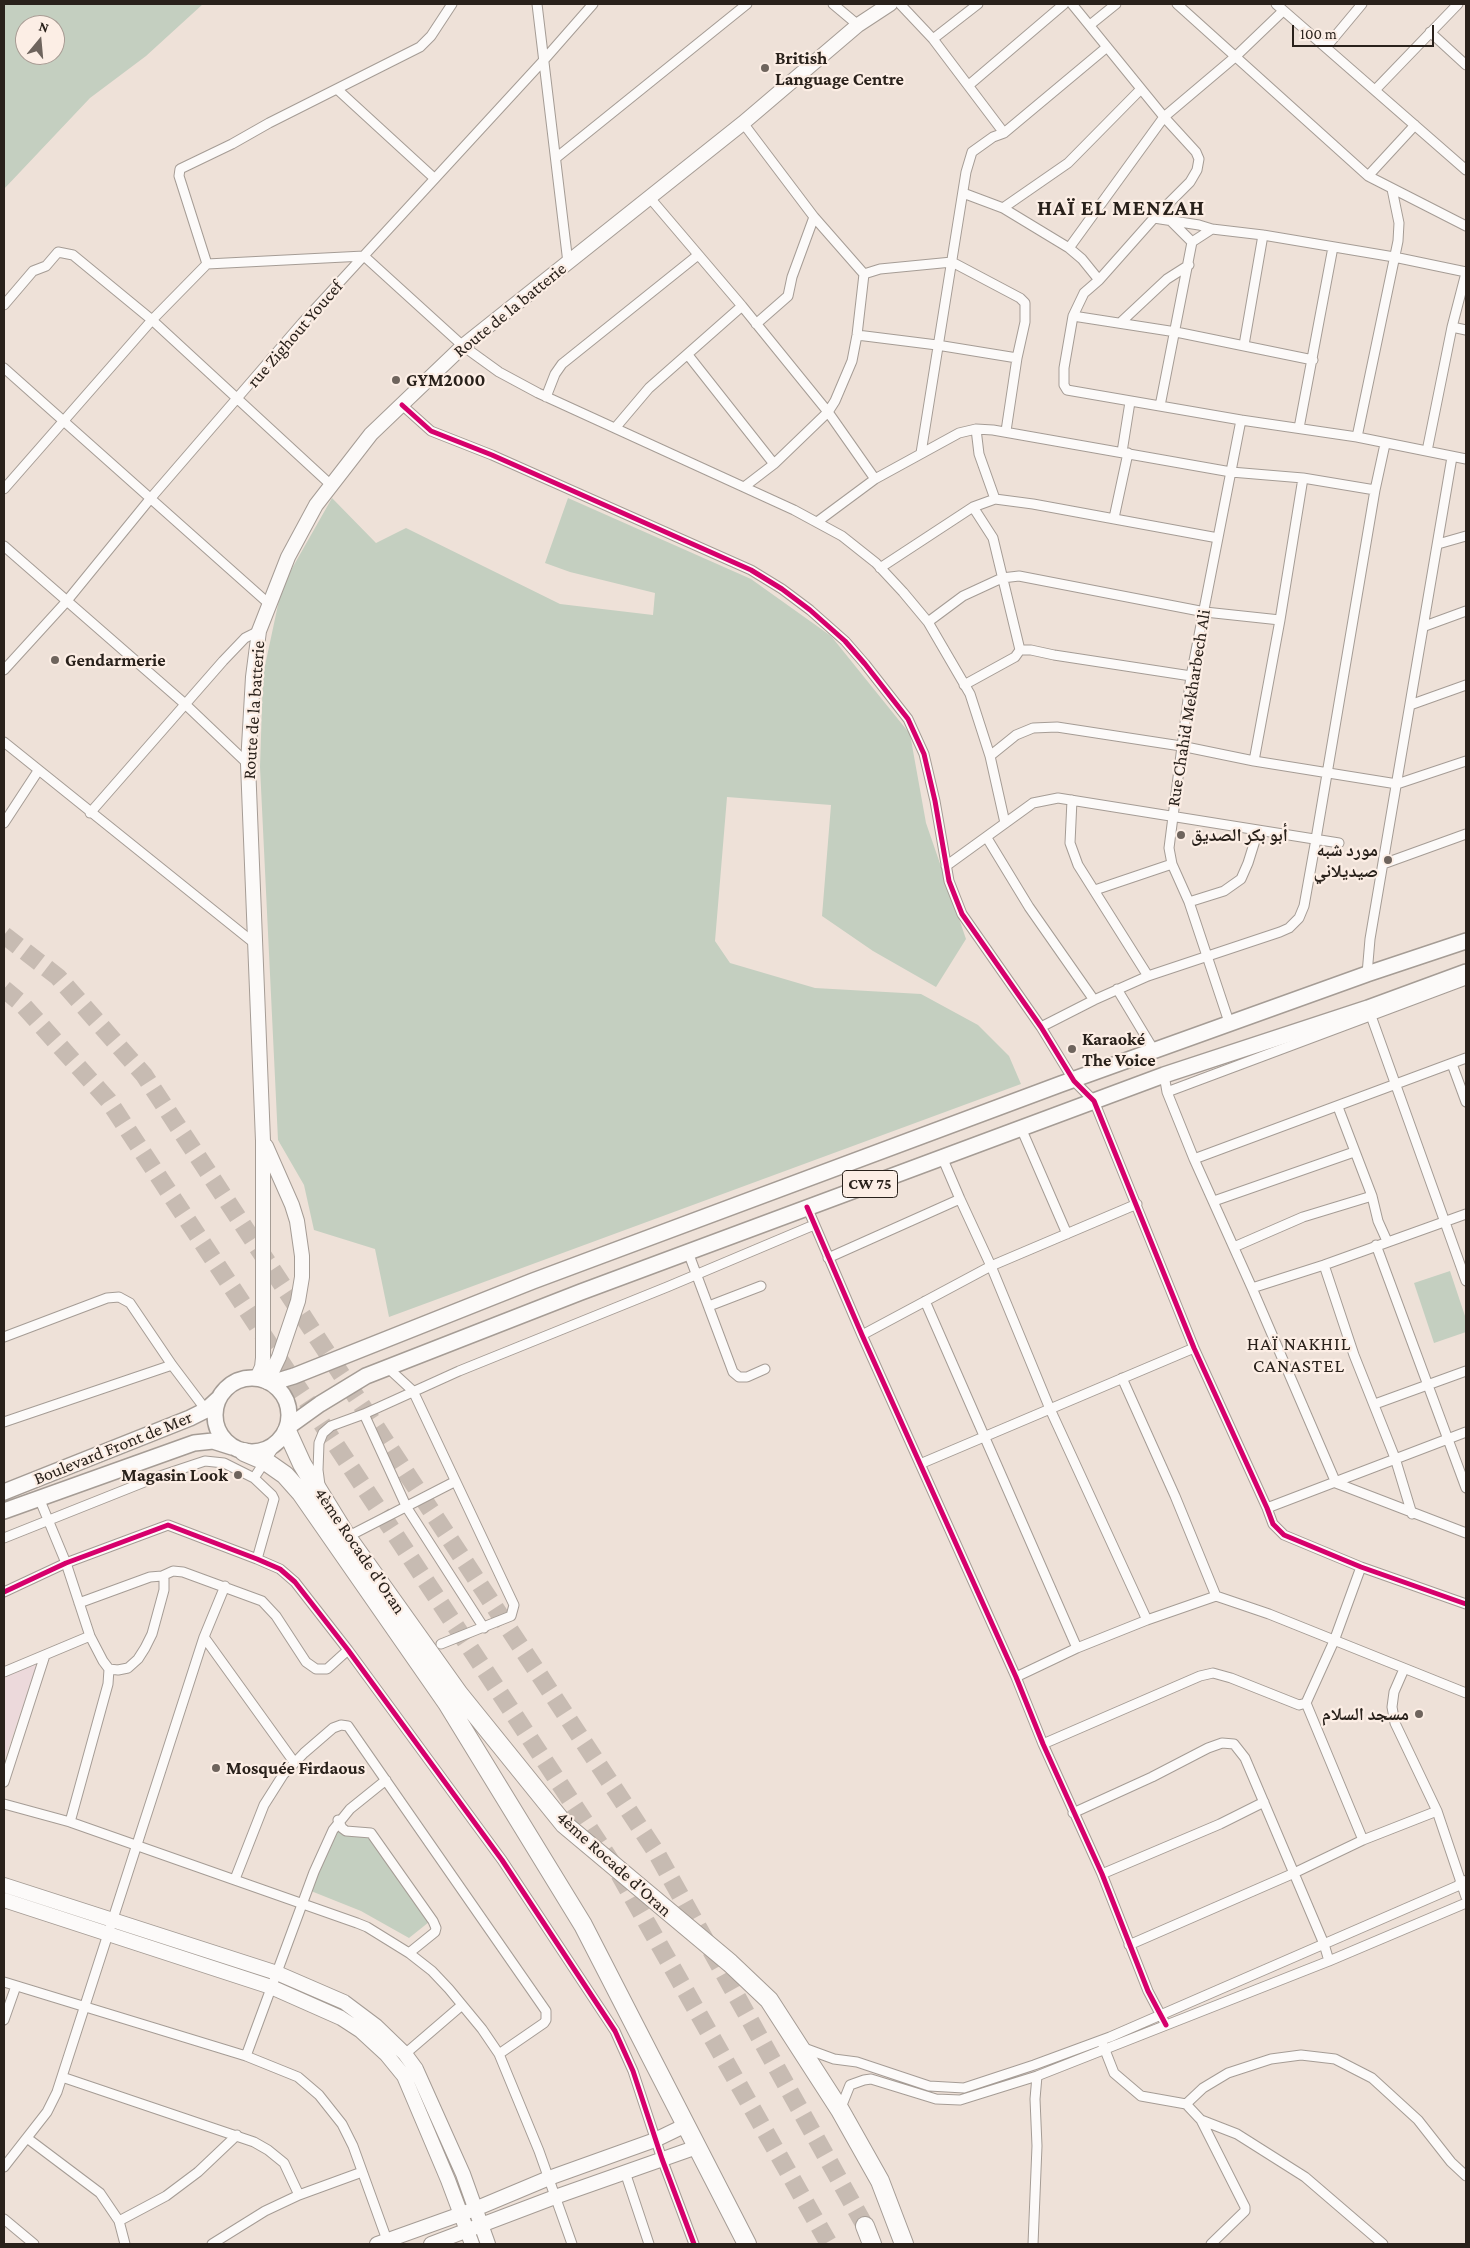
<!DOCTYPE html>
<meta charset="utf-8">
<style>
body{margin:0}
#map{position:relative;width:1470px;height:2248px;overflow:hidden;background:#eee1d8;font-family:"Crimson Pro",serif}
canvas{display:block}
.frame{position:absolute;inset:0;border:5px solid #29211b;pointer-events:none}
.north{position:absolute;left:15px;top:15px;width:50px;height:50px;box-sizing:border-box;background:#fceee5;border:1px solid #a89c94;border-radius:50%;rotate:17deg;font-size:14px;font-weight:700;line-height:20px;text-align:center;color:#29211b}
.north::after{content:'';display:block;margin:auto;width:18px;height:22px;background:#6e645d;clip-path:polygon(50% 0,100% 100%,50% 72%,0 100%)}
.scale{position:absolute;left:1292px;top:25px;width:142px;height:22px;box-sizing:border-box;border:2px solid #29211b;border-top:0;padding-left:6px;font-size:15px;line-height:18px;white-space:nowrap;color:#29211b;-webkit-text-stroke:4px #fceee5;paint-order:stroke}
</style>
<div id="map">
<canvas width="1470" height="2248"></canvas>
<div class="frame"></div>
<div class="north">N</div>
<div class="scale">100 m</div>
</div>
<script>
const ctx = document.querySelector('canvas').getContext('2d');
ctx.lineJoin = 'round';
function paint(path, color) { ctx.fillStyle = color; ctx.fill(path, 'evenodd'); }
const toPath = rows => new Path2D(rows.map(r => 'M' + r).join(''));
function strokePath(path, color, width, dash) { ctx.strokeStyle = color; ctx.lineWidth = width; ctx.lineCap = dash ? 'butt' : 'round'; ctx.setLineDash(dash || []); ctx.stroke(path); }
function write(font, color, halo, rows, align = 'center') {
  ctx.font = font + ' "Crimson Pro","Noto Naskh Arabic",serif'; ctx.lineWidth = 4.5; ctx.setLineDash([]); ctx.textBaseline = 'middle'; ctx.strokeStyle = halo; ctx.fillStyle = color; for (const [text, x, y, turn = 0] of rows) {
    ctx.save(); ctx.translate(x, y); ctx.rotate((+turn || 0) * Math.PI / 180); ctx.textAlign = isNaN(turn) ? turn : align; if (halo) ctx.strokeText(text, 0, 0); ctx.fillText(text, 0, 0); ctx.restore();
  }
}
paint(toPath([
 [38,1662,4,1761,4,1677]
]), '#ecd9db');
paint(toPath([
 [4,4,203,4,146,56,90,98,4,189],
 [25,25,55,25,55,55,25,55],
 [332,498,376,543,406,528,560,604,653,615,655,593,570,572,545,563,568,498,751,579,831,636,910,734,926,823,966,939,936,987,873,951,822,916,831,805,727,797,715,941,730,963,815,988,921,994,978,1025,1009,1056,1021,1084,389,1317,375,1249,314,1230,304,1185,278,1140,260,767,263,675,282,586],
 [1450,1271,1466,1319,1466,1332,1434,1343,1414,1283],
 [341,1825,347,1829,365,1830,429,1922,409,1938,361,1911,311,1891,334,1836]
]), '#c4cfc0');
strokePath(toPath([
 [4,935,58,977,144,1075,656,1852,865,2226],
 [4,989,22,1004,108,1100,618,1872,829,2244]
]), '#c7bbb2', 18, [18, 9]);
const street = toPath([
 [537,4,568,263],
 [833,4,858,25],
 [900,4,933,39,1004,133],
 [1072,4,1164,117,1196,152,1199,159,1197,170,1190,182,1154,218,1099,280,1084,293,1073,316,1064,368,1064,385,1067,390,1241,420,1357,437,1466,459],
 [1177,4,1368,176,1466,226],
 [1276,4,1466,170],
 [1090,25,1116,4],
 [1430,32,1466,65],
 [933,39,978,4],
 [1327,46,1362,4],
 [969,85,1064,4],
 [338,90,434,178],
 [1375,90,1458,4],
 [743,123,814,217,864,274],
 [556,158,747,4],
 [1368,176,1415,125],
 [963,193,1003,208,1069,248,1082,259,1099,280],
 [650,198,742,306,828,412,875,479,959,433,976,429,993,430,1231,472,1303,478,1375,490],
 [1003,208,1068,163,1141,89],
 [1154,218,1199,225,1212,229,1263,235,1394,257,1466,272],
 [1192,242,1212,229],
 [1069,248,1164,117,1235,57,1283,11],
 [207,264,179,176,180,169,232,144,269,123,420,47,431,36,452,4],
 [4,305,33,271,46,266,58,252,73,255,152,320,331,485],
 [1073,316,1176,332,1313,360],
 [1120,323,1167,279,1189,265],
 [756,324,788,296,792,277,814,217],
 [1452,327,1466,330],
 [857,335,937,345,1017,358],
 [1244,345,1263,235],
 [688,355,774,464],
 [4,368,268,603],
 [546,397,555,374,562,364,698,255],
 [402,405,431,431,492,455,751,570,782,589,810,610,845,641,865,664,908,719,924,754,935,801,949,881,962,914,1041,1027,1074,1081,1094,1101,1194,1348,1267,1508,1273,1524,1284,1535,1361,1567,1466,1604],
 [1160,406,1192,242,1172,222],
 [616,427,649,388,742,306],
 [1299,428,1333,247],
 [976,429,979,454,995,499],
 [1357,437,1398,241,1399,223,1392,189],
 [1427,451,1452,327,1466,273],
 [1122,452,1130,402],
 [921,453,966,172,972,152,993,137,1004,133,1107,47],
 [744,487,774,464,828,412,835,401,852,361,857,335,864,274,880,269,952,262,1020,298,1025,303,1025,322,1017,358,1006,431],
 [4,489,152,320,207,264,364,256,463,346,499,372,538,393,794,510,842,536,876,563,903,592,928,622,970,694,990,756,1005,823],
 [973,507,993,538,1020,650],
 [1114,518,1128,453],
 [817,522,875,479],
 [1438,544,1466,536],
 [4,546,185,704,248,764],
 [880,568,973,507,995,499,1033,504,1218,538],
 [928,622,963,596,1002,578,1019,576,1205,612,1280,620],
 [1425,626,1466,611],
 [4,670,66,602,150,499,302,323,543,61,593,4],
 [964,685,1015,657,1020,650,1031,650,1054,655,1191,676],
 [1410,705,1466,685],
 [4,742,254,943],
 [990,756,1016,735,1033,728,1057,727,1181,746,1254,761,1397,784,1466,761],
 [1254,761,1280,620,1303,478],
 [1072,800,1070,843,1078,865,1148,976],
 [90,813,223,661,245,638,259,631],
 [4,823,38,771],
 [987,838,1029,907,1094,1000],
 [1383,864,1466,834],
 [946,866,1033,803,1058,798,1339,843],
 [1095,890,1172,864],
 [1189,902,1224,891,1241,879,1248,863,1258,831],
 [1367,974,1370,939,1452,457],
 [1117,989,1155,1052],
 [1370,1013,1466,1281],
 [1230,1025,1189,902,1172,864,1169,848,1191,676,1241,420],
 [1041,1027,1094,1000,1148,976,1280,932,1289,928,1299,918,1304,906,1316,839,1375,490,1385,444],
 [1452,1064,1466,1102],
 [1164,1075,1167,1092,1194,1159,1252,1288,1336,1483,1466,1533],
 [1167,1092,1466,980],
 [1338,1107,1372,1196,1378,1221,1387,1241],
 [1021,1128,1067,1234],
 [942,1157,960,1199,991,1266,1050,1409,1147,1620],
 [1194,1159,1466,1058],
 [1214,1201,1354,1152],
 [807,1207,862,1335,1016,1677,1043,1744,1102,1874,1148,1991,1166,2025],
 [1376,1245,1466,1488],
 [1234,1247,1303,1217,1372,1196],
 [688,1252,733,1372,739,1377,747,1377,765,1369],
 [828,1258,960,1199],
 [1324,1265,1354,1355,1395,1458,1412,1514],
 [1252,1288,1324,1265,1466,1214],
 [925,1301,1077,1648],
 [709,1306,761,1286],
 [862,1335,991,1266,1137,1204],
 [4,1337,107,1298,119,1297,130,1303,172,1365,206,1410],
 [387,1367,413,1391,514,1605,511,1616,441,1644],
 [1122,1378,1175,1496,1216,1596],
 [1375,1404,1466,1371],
 [364,1414,407,1508,484,1628],
 [4,1422,172,1365],
 [920,1464,1194,1348],
 [254,1478,272,1495,274,1499,257,1559],
 [320,1485,318,1470,319,1443,323,1433,331,1426,364,1414,459,1371,667,1287,814,1225],
 [39,1498,66,1563,90,1636,103,1661,109,1669,108,1684,70,1822],
 [1267,1508,1466,1432],
 [347,1537,454,1482],
 [4,1538,157,1477,205,1461,224,1463,254,1478,277,1443],
 [162,1576,173,1571,183,1572,262,1601,276,1616,306,1662,316,1669,327,1669,348,1650],
 [4,1592,66,1563,168,1525,257,1559,280,1569,295,1582,348,1650,502,1860,615,2031,633,2071,662,2159,694,2244],
 [79,1603,150,1577,162,1576,164,1579,164,1590,152,1634,145,1648,138,1659,128,1668,118,1670,109,1669],
 [204,1637,294,1762],
 [1404,1669,1394,1692,1392,1707,1395,1723,1437,1811,1466,1897],
 [4,1672,90,1636],
 [1016,1677,1077,1648,1147,1620,1216,1596,1269,1614,1466,1693],
 [1306,1703,1334,1641,1361,1567],
 [1043,1744,1200,1676,1213,1673,1231,1678,1299,1705,1306,1703,1363,1840],
 [4,1782,45,1655],
 [4,1804,70,1822,357,1923,367,1927,409,1953,432,1971,449,1989,482,2029,499,2054,539,2151,572,2244],
 [1073,1813,1152,1777,1208,1748,1222,1743,1234,1744,1245,1758,1324,1944,1329,1961],
 [338,1820,342,1828,346,1831,371,1833,433,1921,436,1928,435,1932,409,1953],
 [1102,1874,1220,1824,1264,1802],
 [235,1879,264,1805,283,1775,304,1753,333,1728,341,1725,348,1726,546,2011,546,2020,544,2023,499,2054],
 [1129,1945,1292,1874,1363,1840,1437,1811],
 [4,1982,246,2056,298,2077,319,2095,342,2124,353,2146,387,2240],
 [4,2020,16,1986],
 [1103,2045,1114,2073,1141,2096,1186,2104,1201,2120,1245,2207,1245,2211,1211,2244],
 [804,2048,834,2059,857,2062,929,2086,964,2088,1034,2065,1110,2037,1462,1884],
 [405,2054,462,2005],
 [246,2056,314,1872,333,1830,350,1809,386,1780],
 [62,2077,254,2142,268,2150,284,2163,299,2195],
 [1186,2104,1203,2088,1228,2073,1271,2059,1301,2055,1335,2059,1372,2078,1418,2120,1451,2162,1466,2176],
 [840,2110,850,2085,864,2080,871,2079,936,2099,960,2100,1037,2076,1329,1961,1466,1903],
 [1201,2120,1237,2134,1305,2177,1383,2244],
 [27,2138,100,2193,119,2221,125,2244],
 [4,2167,47,2112,57,2092,204,1637,225,1586],
 [625,2172,649,2244],
 [4,2219,34,2244],
 [119,2221,166,2196,198,2172,237,2135],
 [212,2244,265,2211,299,2195,362,2172],
 [1033,2244,1037,2146,1035,2099,1037,2076]
]);
const secondary = toPath([
 [266,1146,292,1205,297,1221,302,1256,302,1277,298,1301,279,1357,267,1382],
 [257,1378,262,1367,263,1358,263,1141,248,764,253,677,259,631,288,557,316,505,371,434,463,346,743,123,858,25,890,4],
 [1462,1884,1466,1883],
 [4,1885,277,1973,344,2002,376,2026,405,2054,416,2069,463,2174,488,2244],
 [4,1900,271,1987,341,2018,361,2031,386,2054,404,2076,448,2180,472,2244],
 [377,2244,475,2209,549,2178,655,2140,686,2125],
 [431,2244,555,2197,697,2147]
]);
const primary = toPath([
 '215 1415a37 37 0 1 1 74 0a37 37 0 1 1-74 0Z',
 [271,1383,294,1376,533,1281,1061,1084,1367,974,1466,941],
 [288,1427,320,1404,366,1376,581,1292,1164,1075,1368,1008,1466,972],
 [4,1492,190,1418,206,1410,218,1399],
 [4,1511,194,1443,213,1441,232,1447]
]);
const highway = toPath([
 [287,1431,302,1464,347,1537,459,1694,564,1824,730,1963,769,2000,840,2110,880,2181,904,2244],
 [244,1452,265,1461,285,1475,301,1493,447,1703,583,1925,747,2244],
 [865,2226,872,2244]
]);
strokePath(street, '#a59c95', 11);
strokePath(secondary, '#a59c95', 16);
strokePath(primary, '#a59c95', 18);
strokePath(highway, '#a59c95', 20);
strokePath(street, '#fcfaf9', 9);
strokePath(secondary, '#fcfaf9', 14);
strokePath(primary, '#fcfaf9', 15);
strokePath(highway, '#fcfaf9', 18);
strokePath(toPath([
 [402,405,431,431,492,455,751,570,782,589,810,610,845,641,865,664,908,719,924,754,935,801,949,881,962,914,1041,1027,1074,1081,1094,1101,1194,1348,1267,1508,1273,1524,1284,1535,1361,1567,1466,1604],
 [807,1207,862,1335,1016,1677,1043,1744,1102,1874,1148,1991,1166,2025],
 [4,1592,66,1563,168,1525,257,1559,280,1569,295,1582,348,1650,502,1860,615,2031,633,2071,662,2159,694,2244]
]), '#d6006c', 5);
for (const [x, y, r, color] of [
 [765,68,5,"#6e645d"],
 [396,380,5,"#6e645d"],
 [55,660,5,"#6e645d"],
 [1181,835,5,"#6e645d"],
 [1388,860,5,"#6e645d"],
 [1072,1049,5,"#6e645d"],
 [238,1475,5,"#6e645d"],
 [1419,1714,5,"#6e645d"],
 [216,1768,5,"#6e645d"]
]) { const dot = new Path2D(); dot.arc(x, y, r, 0, 2 * Math.PI); ctx.fillStyle = color; ctx.fill(dot); strokePath(dot, '#fceee5', 2); }
for (const [x, y, w] of [
 [870,1184,55]
]) { const box = new Path2D(); box.roundRect(x - w / 2, y - 13.5, w, 27, 4); ctx.fillStyle = '#fceee5'; ctx.fill(box); strokePath(box, '#29211b', 1); }
write('bold 16px', '#29211b', null, [
 ["CW 75",870,1184]
]);
write('bold 18px', '#29211b', '#fceee5', [
 ["British",775,58],
 ["Language Centre",775,79],
 ["GYM2000",406,380],
 ["Gendarmerie",65,660],
 ["أبو بكر الصديق",1191,835],
 ["مورد شبه",1378,850,"right"],
 ["صيديلاني",1378,871,"right"],
 ["Karaoké",1082,1039],
 ["The Voice",1082,1060],
 ["Magasin Look",228,1475,"right"],
 ["مسجد السلام",1409,1714,"right"],
 ["Mosquée Firdaous",226,1768]
], 'left');
write('18px', '#29211b', '#fceee5', [
 ["Route de la batterie",510,310,-39],
 ["rue Zighout Youcef",295,334,-49],
 ["Rue Chahid Mekharbech Ali",1189,708,-81],
 ["Route de la batterie",254,710,-86],
 ["Boulevard Front de Mer",113,1448,-22],
 ["4ème Rocade d'Oran",360,1551,56],
 ["4ème Rocade d'Oran",614,1864,42]
]);
ctx.letterSpacing = '1px';
write('19px', '#29211b', '#fceee5', [
 ["HAÏ NAKHIL",1299,1344],
 ["CANASTEL",1299,1366]
]);
ctx.letterSpacing = '0px';
ctx.letterSpacing = '1px';
write('bold 22px', '#29211b', '#fceee5', [
 ["HAÏ EL MENZAH",1121,208]
]);
ctx.letterSpacing = '0px';
</script>
